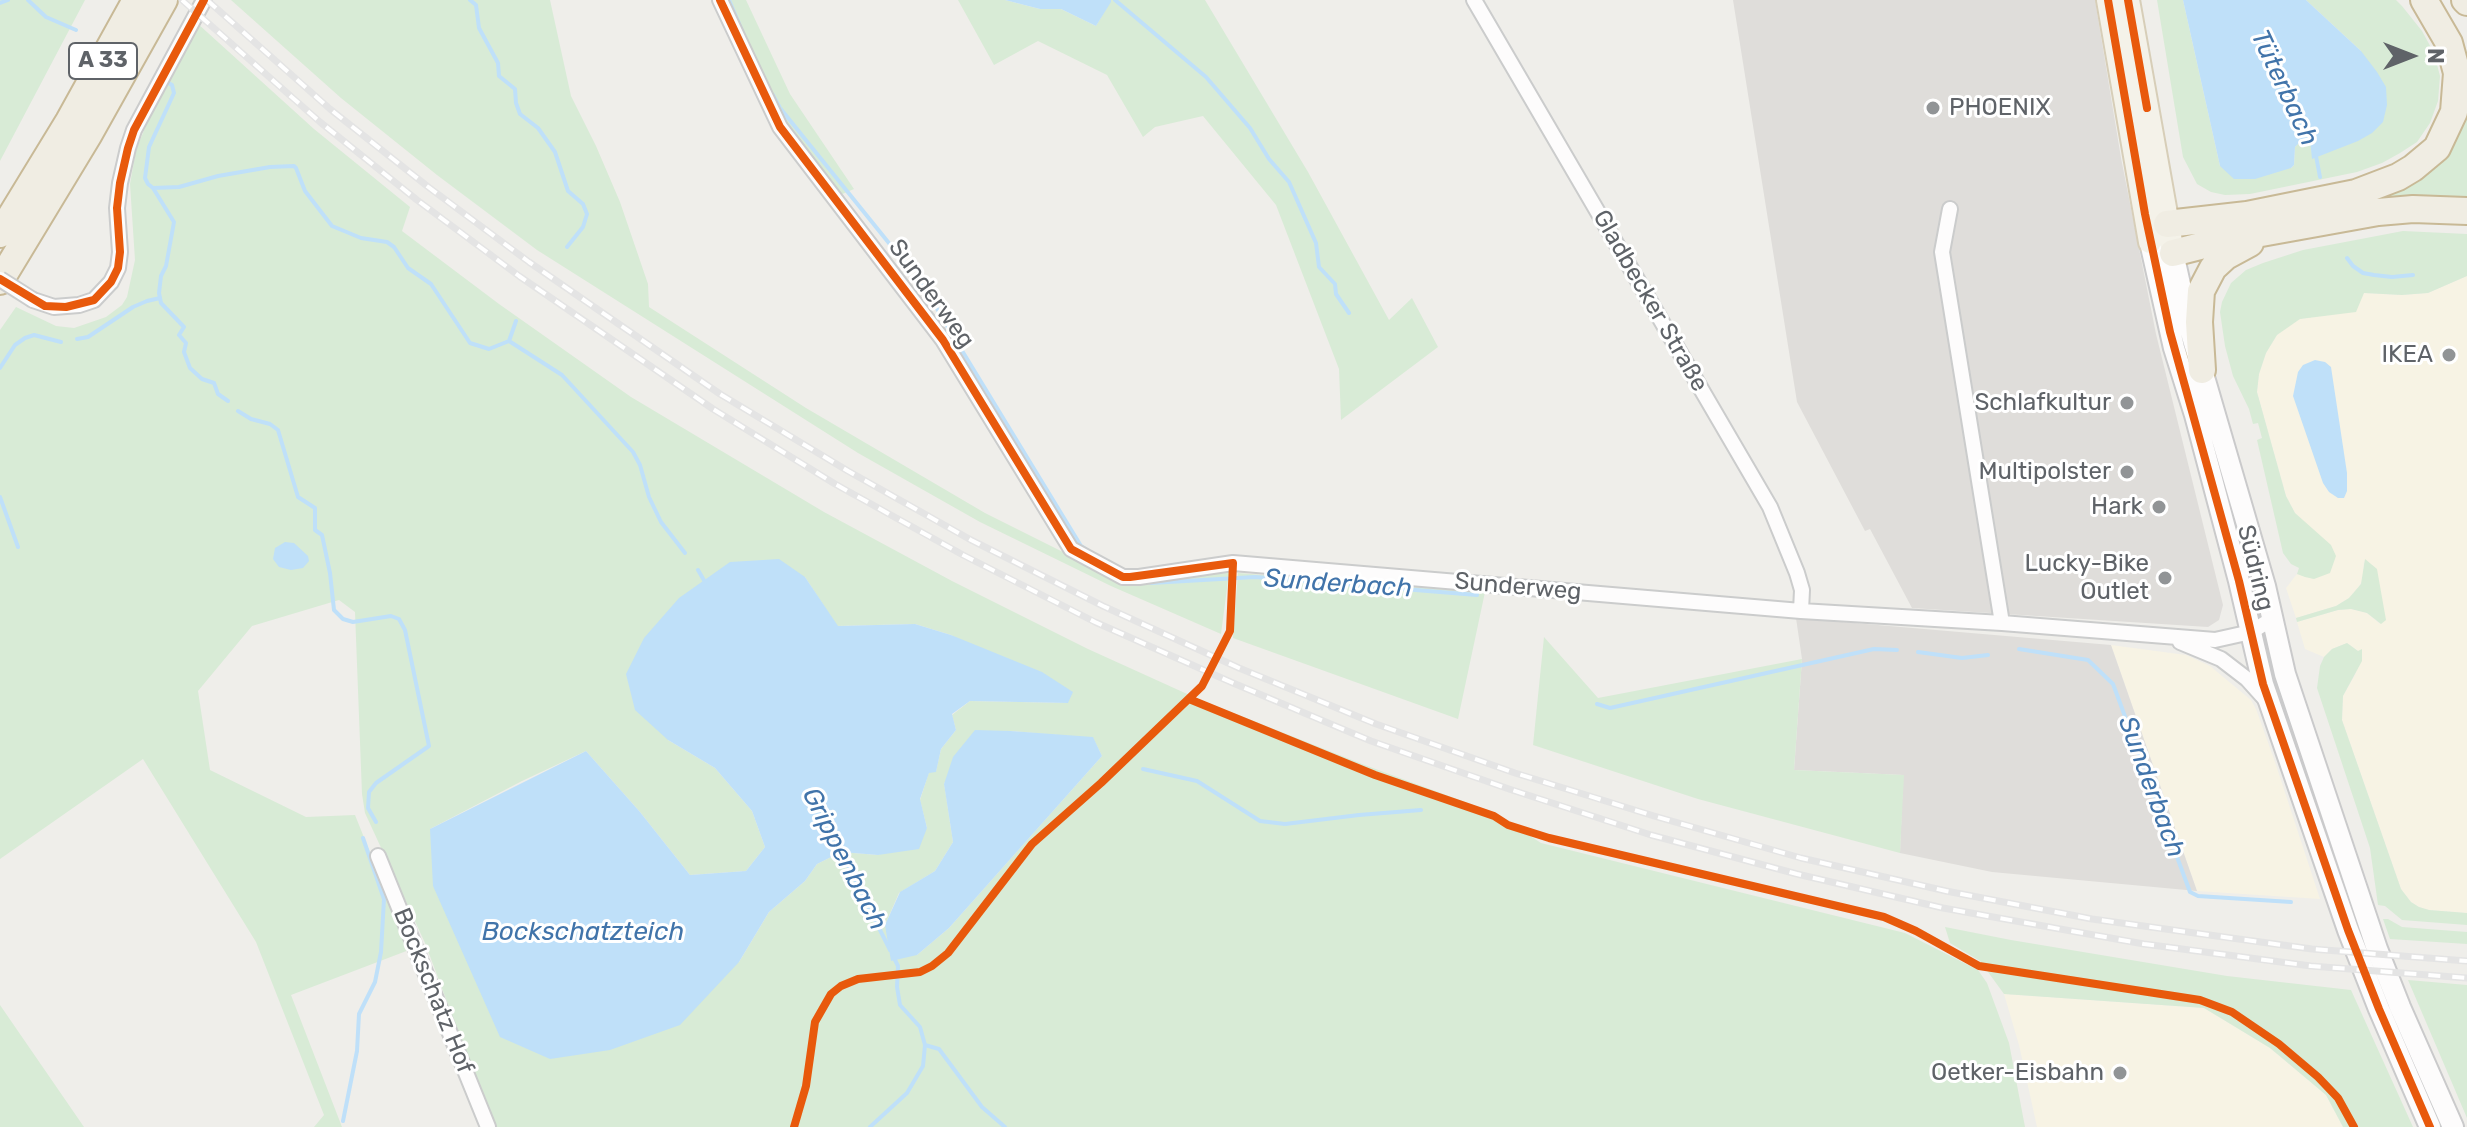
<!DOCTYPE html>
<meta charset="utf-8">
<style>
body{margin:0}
#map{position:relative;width:2467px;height:1127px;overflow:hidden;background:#efeeea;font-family:Rubik,sans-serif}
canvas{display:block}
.north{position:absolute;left:2371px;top:16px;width:80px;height:80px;-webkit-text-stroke:6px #fff;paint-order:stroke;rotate:90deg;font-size:22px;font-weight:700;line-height:32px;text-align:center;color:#5f6368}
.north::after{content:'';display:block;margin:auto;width:28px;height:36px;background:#5f6368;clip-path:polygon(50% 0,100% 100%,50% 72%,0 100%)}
</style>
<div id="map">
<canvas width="2467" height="1127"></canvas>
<div class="north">N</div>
</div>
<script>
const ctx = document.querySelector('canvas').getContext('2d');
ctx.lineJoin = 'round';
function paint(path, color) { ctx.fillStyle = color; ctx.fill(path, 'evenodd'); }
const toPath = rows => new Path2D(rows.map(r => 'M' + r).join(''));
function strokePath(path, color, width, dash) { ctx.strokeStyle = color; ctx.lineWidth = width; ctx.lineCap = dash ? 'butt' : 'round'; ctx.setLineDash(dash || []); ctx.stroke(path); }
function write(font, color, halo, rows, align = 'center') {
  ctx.font = font + ' Rubik,sans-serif'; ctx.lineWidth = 6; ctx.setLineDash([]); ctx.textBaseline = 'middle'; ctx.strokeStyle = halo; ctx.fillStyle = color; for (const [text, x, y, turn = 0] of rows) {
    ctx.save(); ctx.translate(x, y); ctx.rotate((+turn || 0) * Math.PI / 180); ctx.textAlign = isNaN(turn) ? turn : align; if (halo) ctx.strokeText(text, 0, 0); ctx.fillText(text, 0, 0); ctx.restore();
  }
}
paint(toPath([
 [2467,276,2467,913,2429,910,2419,907,2411,902,2401,889,2342,720,2343,696,2356,673,2358,651,2347,643,2332,649,2324,657,2305,649,2297,622,2338,610,2351,609,2367,613,2380,624,2364,560,2363,579,2358,588,2349,598,2336,606,2296,618,2286,588,2297,574,2314,579,2303,522,2295,513,2286,496,2257,392,2259,374,2266,353,2277,335,2287,326,2300,319,2326,315,2363,293,2402,295,2428,293],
 [2111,645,2186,655,2210,666,2251,700,2256,709,2275,762,2320,899,2197,891],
 [2004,994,2204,1008,2270,1048,2326,1095,2343,1127,2037,1127,2019,1045]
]), '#f7f3e4');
paint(toPath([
 [1733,0,2095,0,2121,158,2156,334,2223,605,2219,620,2208,627,1912,608,1870,529,1865,531,1797,402],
 [1796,618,2111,645,2197,891,1992,872,1900,853,1903,775,1794,770,1802,659]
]), '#dfddda');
paint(toPath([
 [0,0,85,0,0,161],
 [231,0,550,0,571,96,596,146,620,202,648,284,649,307,806,408,985,513,1067,554,1130,583,1188,574,1229,573,1221,634,1111,586,980,522,858,453,537,250,437,175,341,98],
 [726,0,746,0,790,94,854,189,840,195,784,126],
 [958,0,1005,0,1040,9,1061,9,1096,26,1111,0,1205,0,1308,172,1389,320,1412,298,1438,347,1341,420,1339,369,1276,205,1203,116,1155,127,1143,137,1107,75,1038,41,994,65],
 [2157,0,2183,0,2220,166,2291,168,2294,165,2295,147,2299,142,2307,138,2311,144,2311,152,2361,51,2306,0,2396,0,2402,6,2422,31,2434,53,2440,76,2438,101,2430,123,2417,142,2400,153,2382,163,2357,172,2250,194,2225,195,2211,192,2197,184,2183,157],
 [197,23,314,129,410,207,402,231,499,304,631,397,824,512,952,581,1088,649,1196,698,1362,764,1495,813,1541,843,1905,933,1978,970,1987,983,2009,1043,2025,1127,494,1127,425,943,365,813,362,794,355,612,339,600,252,626,198,691,210,770,306,817,355,815,409,950,291,995,342,1127,314,1127,324,1115,256,942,143,759,0,859,0,330,16,307,56,326,74,328,106,317,122,305,127,297,135,260,130,184,136,150,149,118],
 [805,577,837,626,915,624,951,635,1068,703,970,701,952,715,956,730,941,749,936,771,929,772,920,800,927,828,878,855,841,852,817,864,805,881,769,912,739,962,430,829,522,781,586,751,640,812,690,875,746,871,765,847,752,811,715,768,668,740],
 [1011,731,1093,738,1102,756,949,928,917,955,885,925,899,893,935,871,953,842,944,783],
 [2460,46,2467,54,2467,199,2377,201,2420,181,2436,167,2448,152],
 [2403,231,2467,234,2467,276,2428,293,2402,295,2364,293,2356,312,2300,319,2277,335,2266,353,2259,374,2257,392,2286,496,2295,513,2331,545,2336,556,2330,573,2314,579,2305,577,2297,574,2299,568,2291,564,2283,553,2257,440,2262,438,2258,423,2253,424,2249,409,2233,376,2225,346,2220,312,2222,302,2231,283,2246,270,2263,263,2303,250],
 [2365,559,2377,569,2386,620,2381,624,2367,613,2351,609,2338,610,2297,622,2296,618,2336,606,2349,598,2361,584],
 [1238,573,1485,592,1458,719,1233,638],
 [1544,637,1598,698,1802,659,1794,770,1904,775,1900,853,1698,799,1533,745],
 [2347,643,2358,651,2362,649,2362,661,2343,696,2342,720,2401,889,2411,902,2419,907,2429,910,2467,913,2467,925,2402,920,2385,906,2378,905,2370,848,2317,688,2320,666,2324,657,2332,649],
 [2383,919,2388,919,2402,927,2467,932,2467,944,2390,939],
 [1945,927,2011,940,2227,976,2351,990,2413,1127,2343,1127,2326,1095,2270,1048,2204,1008,2004,994,1980,961,1950,943],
 [2408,980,2467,985,2467,1118],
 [0,1005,84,1127,0,1127]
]), '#d8ebd6');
paint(toPath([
 [1005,0,1111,0,1111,2,1096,26,1061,9,1040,9],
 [2183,0,2306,0,2361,51,2377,72,2386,87,2387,105,2383,122,2372,133,2358,141,2312,159,2310,140,2303,139,2295,147,2294,165,2291,168,2255,179,2234,179,2220,166],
 [2315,360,2325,362,2331,367,2347,473,2347,491,2344,498,2338,498,2329,492,2323,483,2293,396,2298,372,2303,365],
 [285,542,294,543,308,556,309,561,303,568,291,570,279,567,273,559,275,548],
 [779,559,805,577,838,626,915,624,951,635,1042,672,1073,692,1068,703,970,701,952,714,956,730,941,749,936,772,929,773,920,799,927,828,919,849,878,855,841,852,817,864,805,881,769,912,739,962,680,1025,610,1050,550,1059,500,1037,433,886,430,829,586,751,640,812,690,875,746,871,765,847,752,811,715,768,668,740,635,710,626,674,644,638,679,598,730,562],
 [975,730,1011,731,1093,737,1102,756,949,928,917,955,891,961,885,925,900,892,935,871,953,842,944,784,953,757]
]), '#bfe0f9');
strokePath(toPath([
 [28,0,46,17,76,30],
 [470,0,476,5,479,28,498,63,499,76,515,89,516,103,520,114,538,128,555,152,568,191,583,204,587,214,583,227,567,247],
 [729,0,743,33],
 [1115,0,1206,77,1250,128,1269,159,1289,182,1316,243,1319,267,1335,284,1336,294,1349,313],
 [0,3,8,0],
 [165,81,172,85,174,93,149,147,145,178,148,184,153,188,174,222,166,266,161,276,159,293,161,303,184,327,179,335,186,343,184,352,190,368,202,379,214,383,218,394,228,401],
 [773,95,780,108,905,263],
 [2316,156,2320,177],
 [153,188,179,187,218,176,270,167,294,166,296,168,305,191,332,226,361,238,387,242,394,247,408,268,431,284,470,343,489,349,509,341],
 [2347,258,2353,266,2363,273,2374,275,2392,277,2413,275],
 [919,281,941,315],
 [516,321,509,341,562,375,633,452,640,465,649,497,661,522,685,553],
 [947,326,1081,546,1087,550],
 [77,339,88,337,133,307,147,301,160,298],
 [0,368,15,345,25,338,34,335,61,342],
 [238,411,251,419,270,424,278,430,298,497,315,508,315,530,322,535,330,573,334,610,343,619,353,622,391,616,399,619,405,630,429,746,376,783,369,792,368,808,376,822],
 [0,497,18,547],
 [698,570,705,582],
 [1151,583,1255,577,1477,595],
 [2019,649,2088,660,2113,684,2190,892,2198,896,2291,902],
 [1918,652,1962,658,1988,655],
 [1597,704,1610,708,1874,649,1897,650],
 [1143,769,1197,781,1260,821,1285,824,1359,815,1421,810],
 [840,850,890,950],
 [925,1045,939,1049,982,1107,1005,1127],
 [343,1121,357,1051,359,1014,375,982,381,952,384,899,363,838],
 [870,1127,907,1093,923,1066,925,1045,920,1027,900,1005,897,987,898,966,894,958]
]), '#bfe0f9', 4);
const street = toPath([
 [720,0,780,127,943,340,1071,549,1123,577,1139,577,1233,563,1801,611,2002,623,2215,640,2251,632,2272,619],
 [1474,0,1770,507,1797,573,1802,590,1801,611],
 [1950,209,1942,252,2002,623],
 [33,300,54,307,79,305,94,300,111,282,118,268,120,252,117,208,120,183,128,148,134,130,204,0],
 [2180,642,2221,659,2247,679,2265,699],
 [378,856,488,1127]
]);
const secondary = toPath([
 [2150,242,2174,348,2195,415,2239,581,2263,684,2348,930,2379,1009,2430,1127],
 [2173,253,2190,329,2265,586,2285,674,2377,949,2400,1007,2453,1127]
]);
const primary = toPath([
 [2108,0,2150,242],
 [2128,0,2173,253]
]);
const highway = toPath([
 [2465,0,2467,2],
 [2167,224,2247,215,2356,193,2398,177,2413,168,2437,148,2454,112,2457,73,2449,43,2424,0],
 [0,234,69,121,136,0],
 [2173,253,2228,239,2378,212,2413,209,2467,211],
 [0,281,89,134,164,0],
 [2202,370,2199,322,2201,291,2213,268,2226,256,2250,243]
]);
strokePath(street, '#cbcccc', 18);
strokePath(secondary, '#cacacb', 24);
strokePath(primary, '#d7ceb8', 26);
strokePath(highway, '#c8b996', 30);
strokePath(street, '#fdfcfc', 14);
strokePath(secondary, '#fdfcfc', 20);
strokePath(primary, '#f4f2e9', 22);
strokePath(highway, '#f0ede3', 26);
const rail = toPath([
 [182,0,320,122,417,200,519,276,713,409,835,484,963,555,1095,622,1233,683,1371,741,1509,789,1651,835,1797,874,1943,908,2144,944,2311,966,2467,978],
 [207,0,330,109,427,186,529,262,720,394,848,471,971,540,1103,606,1239,668,1376,724,1515,773,1654,816,1801,858,1946,891,2092,919,2312,949,2467,961]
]);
strokePath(rail, '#e4e4e4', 7);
strokePath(rail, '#fff', 4, [12]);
const streetBridge = toPath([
 [0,279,33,300]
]);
strokePath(streetBridge, '#cbcccc', 18, []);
strokePath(streetBridge, '#fdfcfc', 14);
strokePath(toPath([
 [720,0,780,127,943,340,1071,549,1123,577,1130,577,1233,563,1230,631,1202,686,1101,783,1032,844,948,953,932,966,920,972,858,979,841,986,831,994,815,1022,806,1086,794,1127],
 [2108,0,2145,214,2170,332,2239,581,2263,684,2348,930,2379,1009,2430,1127],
 [2128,0,2147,108],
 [0,279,45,306,66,307,94,300,111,282,118,268,120,252,117,208,120,183,128,148,134,130,204,0],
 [1189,699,1375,775,1494,816,1508,825,1549,838,1884,917,1916,931,1979,966,2200,1000,2232,1012,2279,1044,2318,1077,2338,1098,2354,1127]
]), '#e8590c', 8);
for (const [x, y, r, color] of [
 [1933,108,8,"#919496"],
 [2449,355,8,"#919496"],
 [2127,403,8,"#919496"],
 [2127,472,8,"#919496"],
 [2159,507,8,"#919496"],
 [2165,578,8,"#919496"],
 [2120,1073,8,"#919496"]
]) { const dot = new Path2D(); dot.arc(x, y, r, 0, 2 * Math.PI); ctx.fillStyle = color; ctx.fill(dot); strokePath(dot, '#fff', 3); }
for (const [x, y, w] of [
 [103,61,68]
]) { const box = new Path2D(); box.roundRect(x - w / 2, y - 18, w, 36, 6); ctx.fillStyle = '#fff'; ctx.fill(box); strokePath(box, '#5f6368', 2); }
write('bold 22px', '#5f6368', null, [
 ["A 33",103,61]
]);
write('24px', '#5f6368', '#fff', [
 ["PHOENIX",1949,108,"left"],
 ["IKEA",2433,355],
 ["Schlafkultur",2111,403],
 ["Multipolster",2111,472],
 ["Hark",2143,507],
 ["Lucky-Bike",2149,564],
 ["Outlet",2149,592],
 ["Oetker-Eisbahn",2104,1073]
], 'right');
write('24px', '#5f6368', '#fff', [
 ["Sunderweg",931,294,54],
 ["Gladbecker Straße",1650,301,60],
 ["Südring",2255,568,76],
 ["Sunderweg",1518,587,5],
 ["Bockschatz Hof",433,991,68]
]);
write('italic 26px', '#4174aa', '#fff', [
 ["Tüterbach",2284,88,65],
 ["Sunderbach",1338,584,4],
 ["Sunderbach",2151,787,70],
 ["Grippenbach",844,859,63],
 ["Bockschatzteich",583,932]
]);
</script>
